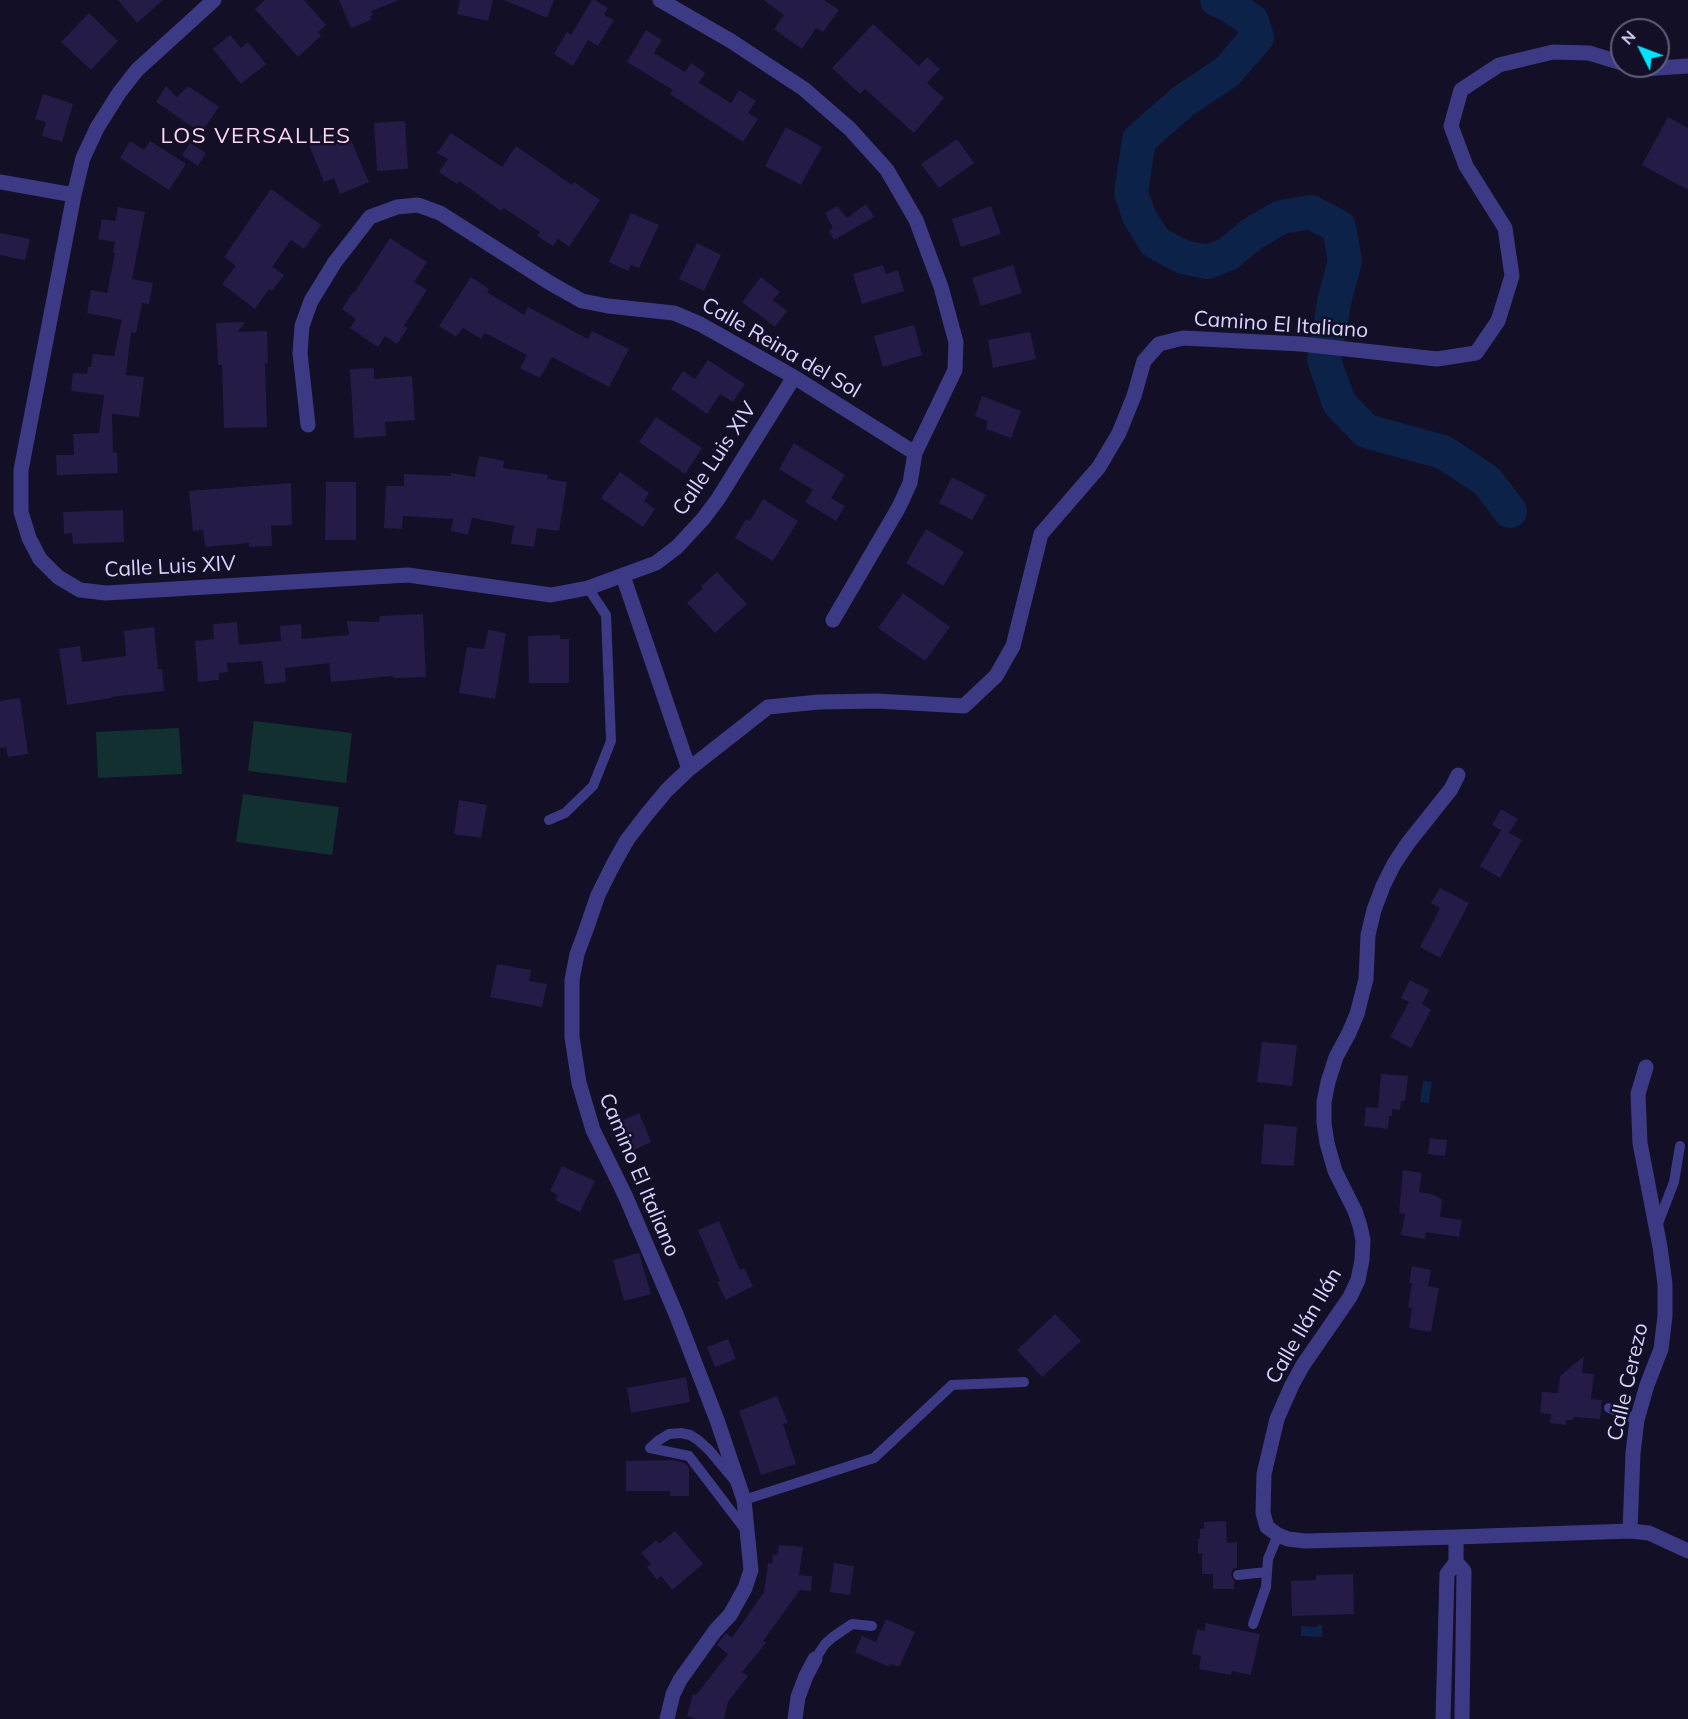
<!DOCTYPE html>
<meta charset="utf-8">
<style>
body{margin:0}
#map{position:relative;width:1688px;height:1719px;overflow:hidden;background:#130f26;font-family:Mulish,sans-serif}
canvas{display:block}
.north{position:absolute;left:1610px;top:18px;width:60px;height:60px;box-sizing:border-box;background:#130f26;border:2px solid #625e7d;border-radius:50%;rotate:312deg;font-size:16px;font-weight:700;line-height:24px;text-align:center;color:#d9d4ff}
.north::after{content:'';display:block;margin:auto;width:21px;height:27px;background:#00e5ff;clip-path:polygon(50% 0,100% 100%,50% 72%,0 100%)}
</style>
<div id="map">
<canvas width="1688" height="1719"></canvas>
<div class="north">N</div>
</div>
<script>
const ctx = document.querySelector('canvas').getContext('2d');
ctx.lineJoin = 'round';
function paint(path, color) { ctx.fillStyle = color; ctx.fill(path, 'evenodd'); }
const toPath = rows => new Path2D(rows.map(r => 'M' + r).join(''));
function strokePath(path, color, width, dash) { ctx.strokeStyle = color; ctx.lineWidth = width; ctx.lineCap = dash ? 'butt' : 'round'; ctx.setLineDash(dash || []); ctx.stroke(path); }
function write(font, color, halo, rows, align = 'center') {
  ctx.font = font + ' Mulish,sans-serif'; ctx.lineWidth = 5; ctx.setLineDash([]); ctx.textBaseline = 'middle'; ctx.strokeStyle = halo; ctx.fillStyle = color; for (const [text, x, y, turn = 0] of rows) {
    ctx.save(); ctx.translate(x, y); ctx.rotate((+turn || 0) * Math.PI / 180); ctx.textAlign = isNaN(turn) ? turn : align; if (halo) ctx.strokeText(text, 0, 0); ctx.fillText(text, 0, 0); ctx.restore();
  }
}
paint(toPath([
 [254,721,352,733,346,783,248,771],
 [179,728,182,774,98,778,96,732],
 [243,794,339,807,332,855,236,842]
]), '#12302f');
paint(toPath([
 [1423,1081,1432,1082,1429,1103,1420,1102],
 [1319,1624,1322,1625,1322,1637,1301,1636,1301,1626,1316,1627]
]), '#0c2248');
strokePath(toPath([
 [1217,0,1229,5,1252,21,1257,37,1227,72,1182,102,1139,140,1131,193,1139,216,1155,242,1183,257,1208,262,1228,254,1252,234,1281,217,1311,212,1339,227,1345,261,1335,298,1324,360,1339,403,1366,431,1443,452,1487,481,1510,511]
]), '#0c2248', 34);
paint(toPath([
 [118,0,163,0,137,23],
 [265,0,304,0,326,25,318,32,321,36,298,57,255,9],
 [339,0,397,0,397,1,371,11,373,15,370,17,371,20,351,28],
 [460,0,493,0,488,21,457,14],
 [504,0,554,0,547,18],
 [592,0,595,0,608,8,604,15,614,20,598,46,588,40,573,66,554,54,567,32,571,35],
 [763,0,824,0,839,10,823,32,816,28,802,49,774,29,784,15],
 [89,13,118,41,91,70,61,42],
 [873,24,919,66,927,57,940,69,927,83,944,98,914,133,865,89,860,94,832,68],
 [646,30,662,40,654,53,685,72,691,63,705,73,699,83,731,103,739,90,756,101,748,113,758,119,743,142,670,94,673,90,627,62],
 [230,35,241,48,248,42,266,64,241,84,213,49],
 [166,86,177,97,188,86,219,107,201,133,156,102],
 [43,94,73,104,62,142,42,136,46,122,35,119],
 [1668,117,1688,128,1688,190,1642,165],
 [405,121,408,169,377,171,374,123],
 [786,127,822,147,801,185,765,166],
 [337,129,339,132,346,129,369,182,340,194,334,178,324,182,309,145,320,140,319,136],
 [451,133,502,167,516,146,572,185,574,182,600,200,569,247,558,239,553,246,537,236,540,232,504,208,501,211,459,181,457,184,439,172,448,159,437,153],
 [957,139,974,163,939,188,921,164],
 [130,141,144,150,150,141,186,164,169,190,120,158],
 [190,143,206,153,198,166,182,155],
 [271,189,321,225,304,249,291,240,272,267,284,275,272,291,269,289,255,309,222,284,236,266,224,257],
 [866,204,874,217,834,240,829,231,833,228,825,213,837,206,847,218],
 [991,206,1001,234,961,247,952,219],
 [118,207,145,212,132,279,153,283,149,304,142,303,136,333,131,332,126,375,144,377,139,417,112,414,113,453,117,452,118,473,57,475,56,455,74,455,73,434,99,433,104,395,71,391,73,373,87,374,88,367,91,367,93,354,114,356,122,320,87,313,91,290,107,293,115,253,113,253,115,242,98,239,102,219,115,221],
 [631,213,659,225,639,268,631,265,628,271,609,262],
 [0,233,30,239,25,260,0,255],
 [390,238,427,262,414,282,427,290,404,326,408,328,397,344,385,336,378,347,350,328,356,319,342,309,353,292,354,293],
 [697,243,721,255,704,291,679,279],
 [883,265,886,274,898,270,904,291,862,304,853,274],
 [1013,265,1022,293,981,306,972,278],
 [471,277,489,289,487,292,524,315,528,307,588,339,592,331,629,349,609,387,552,357,540,378,520,368,527,355,485,333,481,339,463,328,456,337,439,326],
 [761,277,780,292,773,300,787,311,775,327,742,302],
 [245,322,238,332,267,331,268,363,265,363,267,427,224,428,222,365,218,365,216,323],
 [914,325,922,355,883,367,874,336],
 [1030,332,1036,359,993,368,988,340],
 [708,360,745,384,733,402,720,394,707,414,671,389,683,371,695,379],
 [374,368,374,379,412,376,415,420,385,422,386,436,354,438,350,369],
 [982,396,1021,411,1011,438,986,429,988,421,975,416],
 [656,417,702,448,685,474,639,442],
 [794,443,845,475,831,498,845,506,836,521,805,502,813,490,779,469],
 [479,456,504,461,503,468,548,475,547,479,567,482,559,531,537,528,534,547,511,544,514,526,472,518,468,535,451,531,453,519,403,516,402,529,384,528,386,486,404,486,404,474,451,476,451,473,475,477],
 [620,472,649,493,644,501,655,509,643,527,601,498],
 [952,477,986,495,972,520,939,503],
 [326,482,356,482,356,540,325,540],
 [291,483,292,525,271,526,272,546,249,547,249,543,205,547,203,530,193,531,189,491],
 [763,499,798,521,773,561,735,538,746,519,750,521],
 [123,510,124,542,73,544,72,533,64,534,63,512],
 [926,529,964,552,943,586,906,563],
 [717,572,747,604,715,633,687,603,703,588,701,586],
 [903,593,950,627,925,661,878,628],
 [423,614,426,677,393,678,393,676,331,682,329,663,285,668,286,682,265,684,262,661,227,663,228,672,219,673,219,680,198,682,195,641,214,639,213,624,237,622,239,645,281,641,280,626,301,624,302,639,349,635,347,621,379,622,380,616],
 [154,627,158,669,162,669,164,691,111,697,111,698,67,705,59,649,80,646,82,662,126,656,124,631],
 [488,630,506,633,495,699,459,693,467,647,484,649],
 [560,635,560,639,569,639,569,683,529,683,528,636],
 [20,698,28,754,8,757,6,747,0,748,0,701],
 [459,800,487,805,481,838,454,834],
 [1501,809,1518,819,1509,833,1522,840,1500,878,1480,866,1501,830,1492,825],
 [1440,888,1469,903,1440,958,1420,947,1440,908,1431,903],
 [497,964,531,970,529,981,547,984,542,1007,490,997],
 [1410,980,1429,990,1422,1004,1431,1010,1411,1048,1390,1037,1409,1002,1401,998],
 [1262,1042,1297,1045,1292,1086,1257,1082],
 [1381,1074,1408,1076,1405,1101,1401,1101,1400,1110,1392,1109,1392,1116,1389,1116,1388,1129,1364,1126,1366,1107,1378,1108],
 [639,1113,651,1142,632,1151,628,1143,625,1144,616,1123],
 [1264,1124,1297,1127,1294,1166,1261,1164],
 [1430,1138,1447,1140,1445,1156,1428,1154],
 [562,1166,595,1181,580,1212,555,1200,558,1195,550,1191],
 [1403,1170,1422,1173,1419,1192,1435,1195,1442,1200,1440,1217,1462,1220,1459,1237,1426,1232,1425,1239,1401,1235,1405,1214,1399,1213],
 [719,1221,740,1270,744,1268,753,1286,726,1300,717,1282,720,1281,698,1230],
 [639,1253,651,1294,624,1301,613,1260],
 [1412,1266,1431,1270,1428,1286,1439,1288,1431,1332,1409,1328,1412,1308,1408,1307,1412,1283,1409,1283],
 [1055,1314,1081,1341,1042,1377,1017,1350],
 [728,1339,736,1359,715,1367,707,1347],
 [1584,1356,1582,1373,1594,1374,1591,1399,1602,1400,1600,1419,1574,1417,1573,1420,1566,1420,1566,1425,1550,1423,1551,1414,1540,1413,1542,1392,1558,1393,1560,1376],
 [686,1377,690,1402,631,1413,627,1388],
 [777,1396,788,1423,783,1424,796,1464,761,1475,739,1411],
 [672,1460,685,1463,689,1468,689,1496,670,1496,670,1491,626,1491,626,1461],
 [1226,1521,1227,1543,1237,1542,1237,1568,1233,1569,1231,1575,1234,1581,1234,1589,1213,1589,1213,1574,1202,1574,1202,1553,1198,1554,1198,1539,1200,1539,1200,1529,1204,1529,1204,1522],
 [675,1531,703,1564,672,1590,661,1576,657,1580,647,1567,651,1564,641,1553,656,1540,659,1544],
 [779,1545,803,1547,799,1575,812,1576,811,1591,800,1590,763,1641,766,1643,742,1672,748,1676,728,1702,724,1719,697,1719,687,1716,693,1694,696,1695,728,1654,717,1645,726,1633,732,1638,764,1592,768,1563,772,1564,773,1554,777,1555],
 [834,1563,854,1566,850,1595,830,1592],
 [1353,1574,1354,1614,1292,1616,1291,1581,1316,1580,1316,1575],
 [886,1619,915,1632,899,1667,890,1664,889,1667,855,1652,862,1636,876,1642],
 [1206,1623,1260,1634,1251,1675,1232,1671,1231,1675,1199,1669,1201,1656,1192,1654,1197,1629,1204,1631]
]), '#241b47');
strokePath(toPath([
 [549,820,565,813,593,786,611,741,606,615,588,588],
 [1657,1226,1674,1182,1680,1146],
 [1609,1408,1637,1420],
 [735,1481,709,1450,698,1440,690,1435,681,1433,669,1434,659,1440,650,1448,689,1456,747,1532],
 [744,1500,874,1458,952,1385,1024,1382],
 [1238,1575,1267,1572],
 [1253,1624,1266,1587,1268,1559,1278,1535],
 [815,1659,825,1644,833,1637,852,1624,872,1626]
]), '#3d3a85', 10);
strokePath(toPath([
 [214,0,137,70,119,93,97,128,83,158,74,195,21,470,21,512,29,538,40,559,58,577,80,590,106,593,408,575,551,595,588,588,656,563,677,547,703,519,718,499,794,377],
 [660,0,731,41,804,89,850,129,887,170,916,220,941,287,956,342,955,370,915,453,910,483,899,507,833,620],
 [1631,66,1642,69,1688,66],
 [0,182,74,195],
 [308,425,300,353,302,326,311,301,335,262,370,217,397,207,418,205,440,213,550,283,582,301,608,306,674,313,700,324,794,377,915,453],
 [623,576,689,769],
 [1458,775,1451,789,1408,843,1394,864,1383,886,1374,910,1368,935,1366,979,1357,1014,1349,1033,1336,1057,1328,1082,1324,1102,1324,1123,1327,1143,1335,1171,1355,1211,1360,1226,1363,1240,1362,1260,1358,1280,1350,1297,1303,1365,1292,1385,1277,1419,1264,1474,1263,1513,1267,1527,1278,1535,1288,1539,1305,1541,1456,1537,1630,1531,1649,1533,1688,1551],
 [1630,1531,1633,1453,1637,1420,1647,1385,1661,1349,1665,1316,1665,1284,1660,1247,1640,1143,1638,1094,1646,1067],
 [1456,1562,1464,1571,1462,1719],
 [667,1719,673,1694,680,1680,715,1631,730,1615,745,1588,751,1570,744,1500,717,1420,676,1314,625,1195,593,1130,579,1083,572,1037,572,980,577,954,587,927,598,895,613,865,627,840,647,814,667,790,689,769,768,707,819,702,877,701,964,706,996,676,1013,646,1041,534,1099,467,1119,433,1134,396,1144,361,1159,344,1183,338,1301,344,1437,359,1476,353,1498,321,1512,276,1505,228,1466,166,1451,126,1461,90,1499,65,1553,52,1589,53,1622,63],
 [795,1719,798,1697,806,1676,815,1659],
 [1443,1719,1447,1574,1456,1562,1456,1537]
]), '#3d3a85', 15);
write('21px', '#d9d4ff', '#130f26', [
 ["Camino El Italiano",1281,325,4],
 ["Calle Reina del Sol",781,348,30],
 ["Calle Luis XIV",715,459,-56],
 ["Calle Luis XIV",170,567,-3],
 ["Camino El Italiano",639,1175,67],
 ["Calle Ilán Ilán",1304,1326,-60],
 ["Calle Cerezo",1628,1382,-77]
]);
ctx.letterSpacing = '1.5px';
write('22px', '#ffd6f0', '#130f26', [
 ["LOS VERSALLES",256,136]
]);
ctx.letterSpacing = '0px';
</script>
